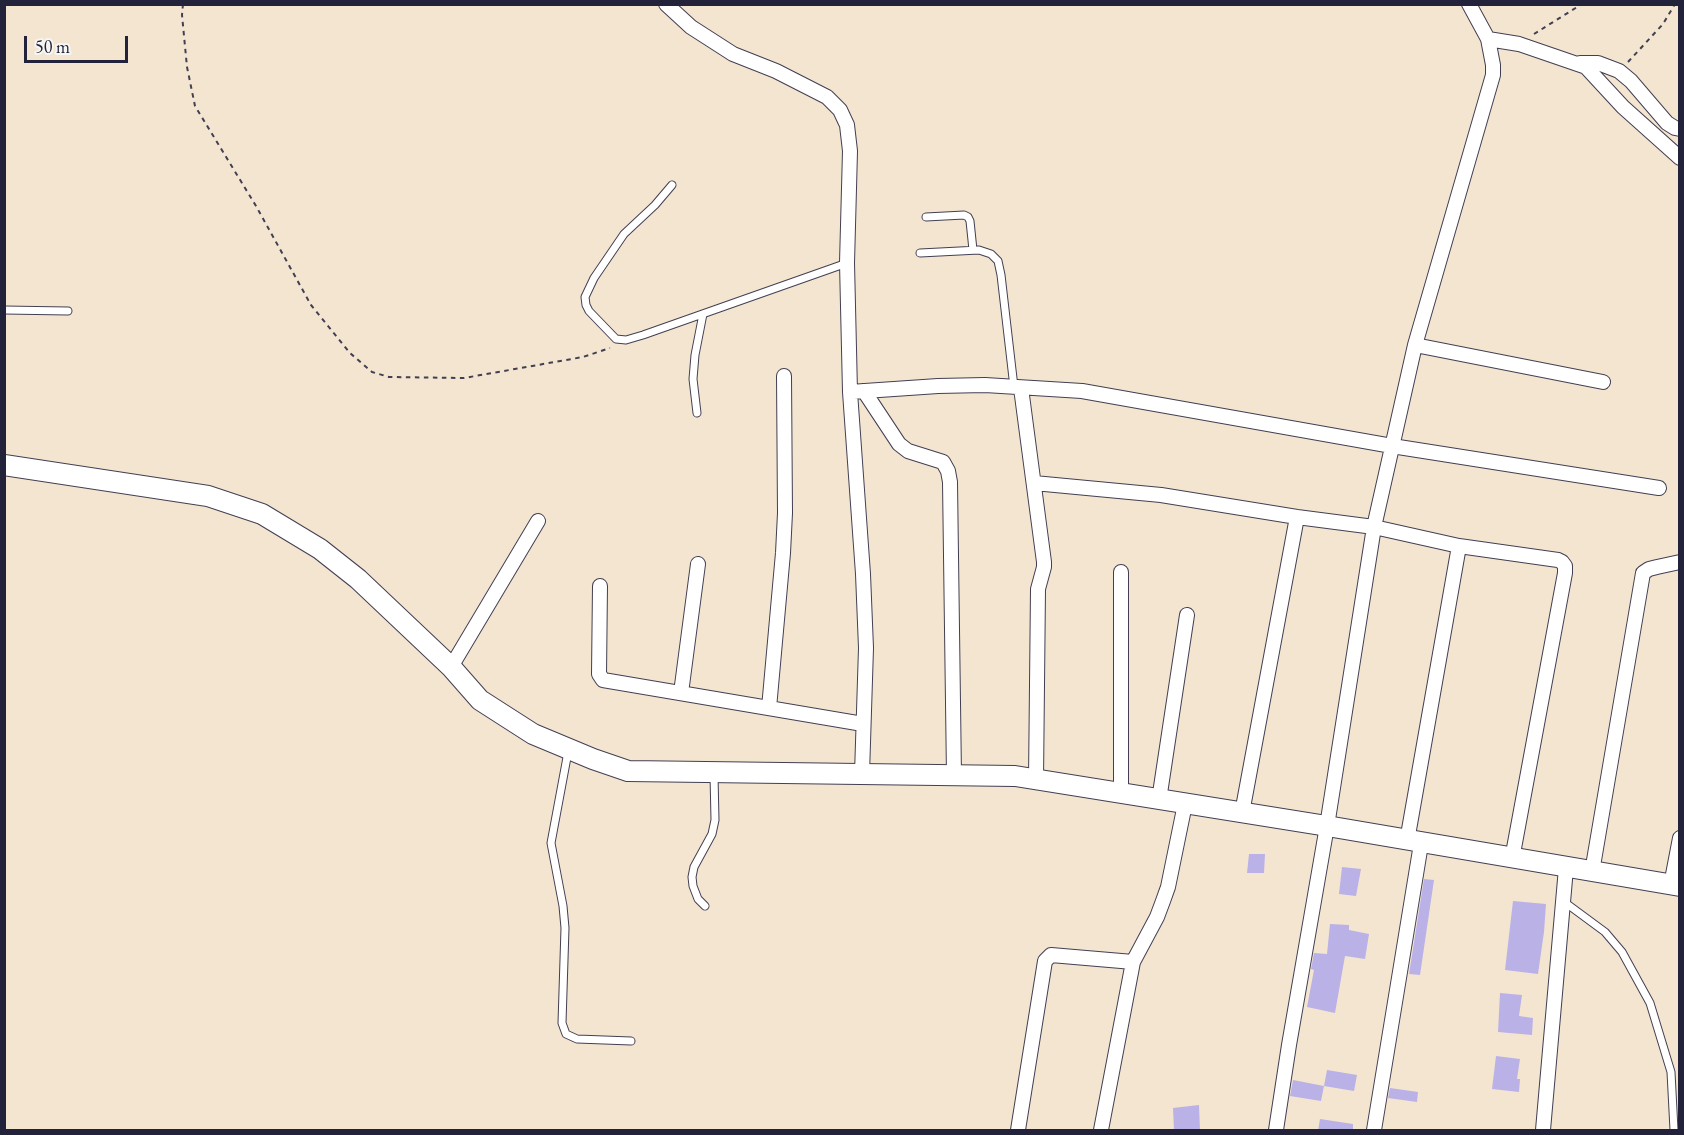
<!DOCTYPE html>
<style>
body{margin:0}
#map{position:relative;width:1684px;height:1135px;overflow:hidden;background:#f4e5d1;font-family:"EB Garamond",serif}
canvas{display:block}
.frame{position:absolute;inset:0;border:6px solid #22223b;pointer-events:none}
.scale{position:absolute;left:24px;top:36px;width:104px;height:27px;box-sizing:border-box;border:3px solid #22223b;border-top:0;padding-left:8px;font-size:18px;line-height:21px;white-space:nowrap;color:#22223b;-webkit-text-stroke:4px #f6f6f2;paint-order:stroke}
</style>
<div id="map">
<canvas width="1684" height="1135"></canvas>
<div class="frame"></div>
<div class="scale">50 m</div>
</div>
<script>
const ctx = document.querySelector('canvas').getContext('2d');
ctx.lineJoin = 'round';
function paint(path, color) { ctx.fillStyle = color; ctx.fill(path, 'evenodd'); }
const toPath = rows => new Path2D(rows.map(r => 'M' + r).join(''));
function strokePath(path, color, width, dash) { ctx.strokeStyle = color; ctx.lineWidth = width; ctx.lineCap = dash ? 'butt' : 'round'; ctx.setLineDash(dash || []); ctx.stroke(path); }
paint(toPath([
 [1249,854,1265,854,1264,873,1247,873],
 [1342,867,1361,869,1356,896,1339,894],
 [1424,879,1434,880,1420,975,1409,974],
 [1513,901,1546,904,1544,932,1538,974,1505,970],
 [1330,924,1349,925,1349,930,1369,934,1365,959,1345,956,1335,1013,1307,1007,1314,970,1311,969,1314,953,1327,954],
 [1500,993,1522,995,1519,1016,1533,1018,1532,1035,1498,1032],
 [1496,1056,1520,1059,1517,1079,1520,1079,1519,1092,1492,1089],
 [1327,1070,1357,1075,1354,1091,1324,1086],
 [1293,1080,1324,1086,1321,1101,1290,1096],
 [1390,1088,1418,1092,1417,1102,1388,1098],
 [1199,1105,1200,1131,1174,1131,1173,1108],
 [1320,1119,1353,1124,1353,1131,1318,1131]
]), '#bab1e7');
const service = toPath([
 [672,185,655,205,624,234,594,278,585,297,586,305,589,311,616,339,626,340,643,335,847,263],
 [926,217,964,215,968,217,970,221,973,250],
 [920,253,979,250,991,254,998,261,1001,275,1014,387],
 [4,310,68,311],
 [697,413,693,379,695,355,703,314],
 [568,752,551,843,563,906,565,928,562,1023,566,1034,577,1039,631,1041],
 [1563,901,1605,932,1622,952,1650,1003,1671,1072,1674,1130],
 [705,906,698,899,693,886,692,877,694,867,712,834,715,820,714,775]
]);
const minor = toPath([
 [666,4,691,27,733,54,776,71,827,97,840,110,847,125,850,151,847,263,850,392,863,574,866,648,862,774],
 [1488,39,1519,44,1586,67,1623,107,1680,158],
 [1580,63,1598,63,1619,71,1631,81,1667,123,1675,128,1680,129],
 [1415,345,1603,382],
 [1021,388,1044,562,1044,567,1038,589,1036,780],
 [864,391,899,444,908,451,943,462,948,471,950,482,954,776],
 [850,392,938,386,985,385,1082,391,1392,446,1659,488],
 [1034,483,1161,495,1297,517,1374,527,1459,546,1558,560,1562,562,1565,566,1565,573,1512,859],
 [600,586,599,674,603,680,863,724],
 [451,667,538,521],
 [681,693,698,564],
 [769,708,783,553,785,513,784,376],
 [1121,793,1121,572],
 [1159,800,1187,615],
 [1242,813,1297,517],
 [1407,841,1459,546],
 [1592,872,1643,573,1649,569,1657,567,1680,562],
 [1671,885,1680,838],
 [1018,1130,1045,961,1051,955,1133,962],
 [1101,1130,1133,962,1157,917,1163,901,1168,887,1185,804],
 [1276,1130,1289,1045,1327,826,1374,527,1415,345,1493,75,1493,65,1488,39,1469,4],
 [1374,1130,1421,844],
 [1543,1130,1566,868]
]);
const secondary = toPath([
 [4,465,208,496,262,514,320,549,358,579,451,667,480,700,533,734,593,759,628,771,1015,776,1327,826,1680,886]
]);
strokePath(service, '#423f52', 9);
strokePath(minor, '#423f52', 16);
strokePath(secondary, '#423f52', 22);
strokePath(toPath([
 [183,4,182,15,187,67,195,106,256,206,311,305,350,353,372,372,389,377,464,378,583,357,610,348],
 [1534,34,1582,4],
 [1628,62,1663,24,1675,4]
]), '#423f52', 2, [4.5, 4.5]);
strokePath(service, '#fff', 7);
strokePath(minor, '#fff', 14);
strokePath(secondary, '#fff', 20);
</script>
